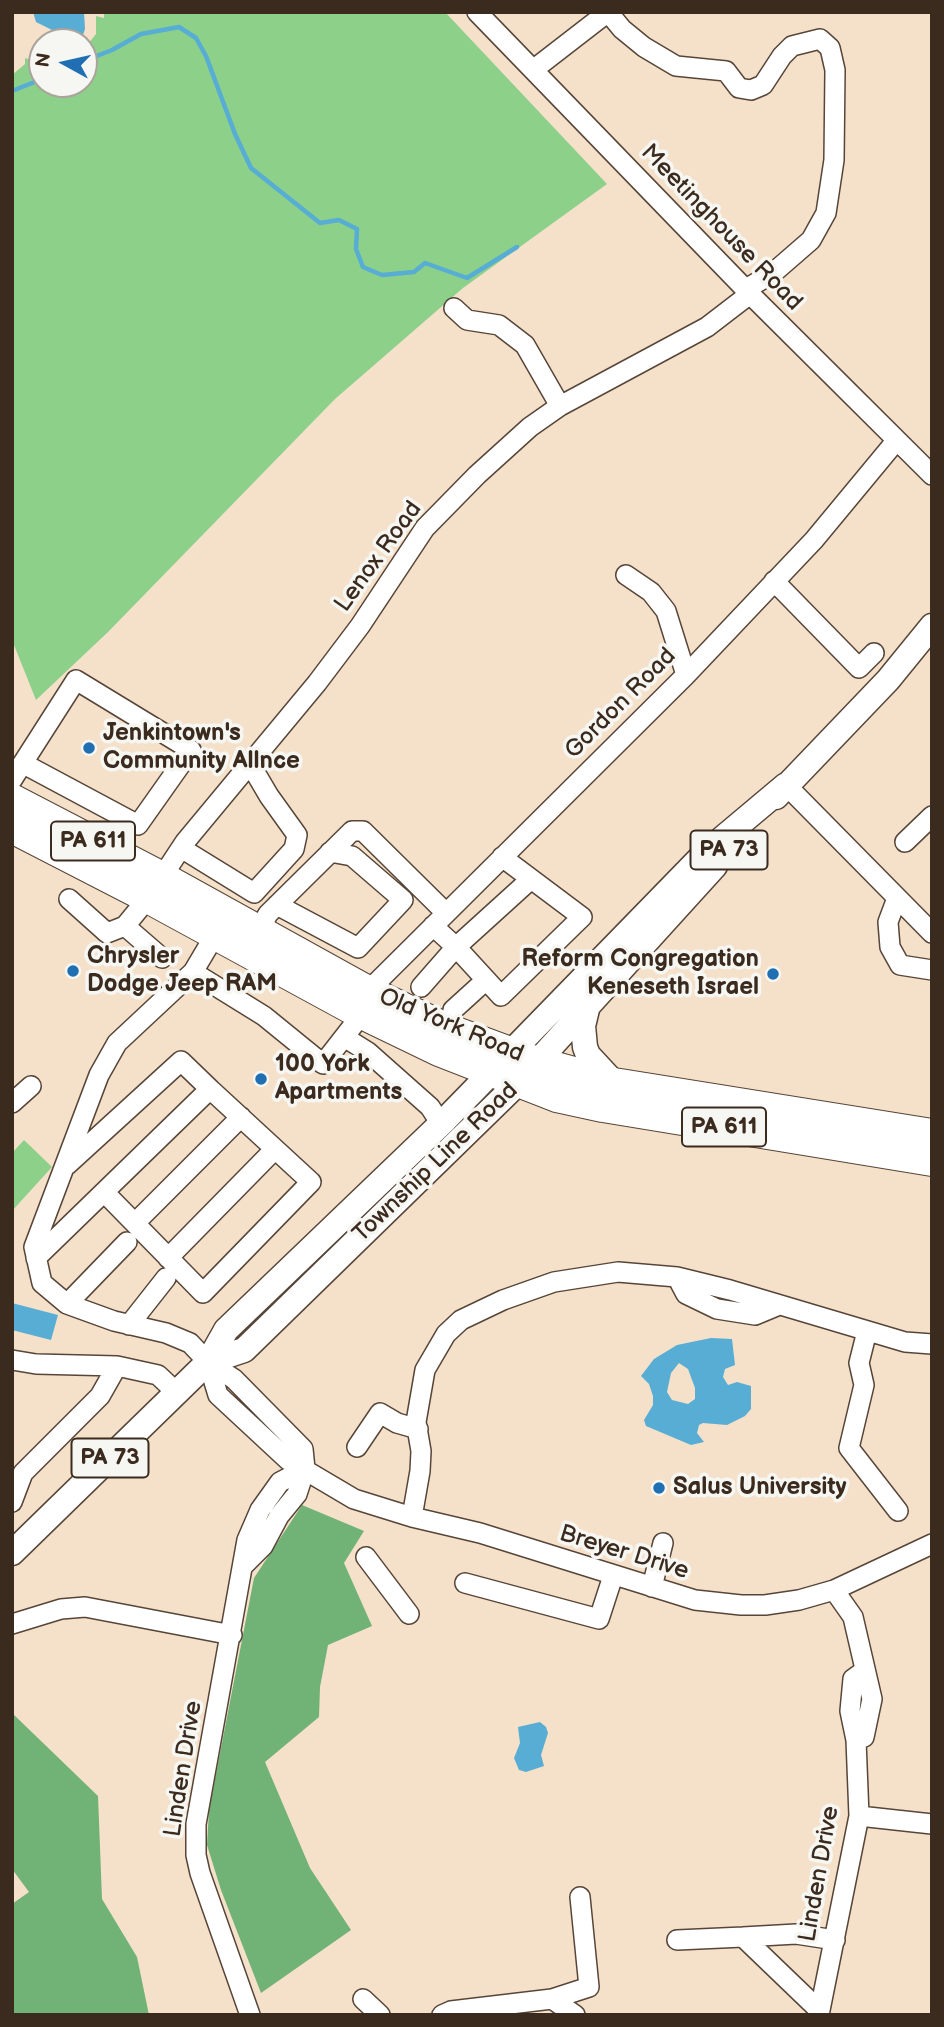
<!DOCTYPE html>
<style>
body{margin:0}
#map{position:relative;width:944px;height:2027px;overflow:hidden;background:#f5e1ca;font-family:"Balsamiq Sans",sans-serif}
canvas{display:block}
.frame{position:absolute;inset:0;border:14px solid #3b2a1e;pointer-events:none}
.north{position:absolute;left:28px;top:28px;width:70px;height:70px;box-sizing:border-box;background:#f6f6f2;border:2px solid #aba49d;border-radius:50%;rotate:278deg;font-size:19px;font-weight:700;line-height:28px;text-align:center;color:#3b2a1e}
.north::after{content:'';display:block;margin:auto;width:24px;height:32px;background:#1f6fb2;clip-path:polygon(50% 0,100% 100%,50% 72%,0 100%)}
</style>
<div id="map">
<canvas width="944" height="2027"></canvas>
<div class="frame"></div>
<div class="north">N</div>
</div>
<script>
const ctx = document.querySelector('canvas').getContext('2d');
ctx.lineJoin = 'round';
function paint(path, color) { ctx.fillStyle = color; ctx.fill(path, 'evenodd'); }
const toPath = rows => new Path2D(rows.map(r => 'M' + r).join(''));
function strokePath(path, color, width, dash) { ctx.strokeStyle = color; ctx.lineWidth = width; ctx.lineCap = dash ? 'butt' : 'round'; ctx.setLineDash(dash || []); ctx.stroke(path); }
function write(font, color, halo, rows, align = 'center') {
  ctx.font = font + ' "Balsamiq Sans",sans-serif'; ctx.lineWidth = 7; ctx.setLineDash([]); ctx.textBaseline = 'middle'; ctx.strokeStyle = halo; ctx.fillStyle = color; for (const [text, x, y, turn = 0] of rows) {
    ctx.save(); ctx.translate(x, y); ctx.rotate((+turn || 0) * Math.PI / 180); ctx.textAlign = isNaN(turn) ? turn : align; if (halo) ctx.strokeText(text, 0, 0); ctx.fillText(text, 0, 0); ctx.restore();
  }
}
paint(toPath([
 [104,12,445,12,607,184,463,288,335,399,108,632,36,700,12,640,12,75,25,64,25,58,38,63,42,62,42,84,84,84,84,49,96,34,96,16,104,18],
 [24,1140,52,1167,12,1211,12,1153]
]), '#8cd08a');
paint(toPath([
 [302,1505,364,1531,344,1563,372,1626,328,1645,320,1687,319,1717,265,1762,310,1868,351,1930,261,1993,221,1890,207,1845,209,1810,254,1578],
 [12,1713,98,1796,102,1899,137,1957,149,2015,12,2015,12,1904,29,1892,12,1869]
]), '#71b276');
paint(toPath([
 [33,12,84,12,85,29,81,41,61,42,52,30,36,22],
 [12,1303,58,1315,51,1340,12,1330],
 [711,1338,732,1339,735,1365,725,1369,723,1377,728,1385,737,1382,751,1386,751,1409,745,1416,727,1425,703,1423,699,1425,697,1433,704,1442,691,1445,646,1426,644,1420,653,1405,653,1396,649,1384,641,1376,654,1359,677,1345],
 [679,1363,688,1369,695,1388,695,1399,688,1404,672,1400,667,1392,671,1373],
 [540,1722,546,1727,548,1733,541,1755,544,1766,526,1772,519,1770,514,1758,520,1743,518,1727]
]), '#57add4');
strokePath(toPath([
 [84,61,112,50,141,34,179,27,196,38,206,56,235,134,251,168,320,223,339,220,357,229,356,249,363,267,382,275,414,272,425,263,467,278,517,247],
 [12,91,42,79]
]), '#57add4', 4.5);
const minor = toPath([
 [477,12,750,294,932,475],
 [608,12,622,29,644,47,676,66,726,71,739,88,751,90,763,85,782,56,792,46,820,39,830,48,835,70,834,160,826,213,811,240,773,273,746,289],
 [533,70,608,12],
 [454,308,467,320,499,325,525,345,560,406],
 [626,575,651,592,666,611,686,675],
 [774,581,859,668,874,653],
 [12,780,76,680,191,750,138,825,24,764],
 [786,785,932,933],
 [905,842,932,816],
 [181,848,254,893,294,849,297,835,269,796,249,762],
 [502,857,582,917,501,996,456,947,531,879],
 [897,898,888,922,890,947,900,965,932,970],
 [69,899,107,933,125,926,148,898,185,842,317,683,360,626,425,528,477,475,530,427,560,406,707,327,750,294],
 [277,905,358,948,403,900,352,856,330,852],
 [125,926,162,958],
 [259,930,268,914,352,831,363,831,446,913],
 [215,935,193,972,264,1016,323,1064,362,1014],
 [193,972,117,1043,99,1075,34,1247,42,1283,67,1304,114,1321,166,1333,190,1343,208,1362,234,1379,303,1449,305,1469,297,1494,279,1516,263,1546,244,1565],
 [421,987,456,947,433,926],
 [368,991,686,675,814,540,896,441],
 [453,1010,486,980],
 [344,1037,368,1052,430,1107,441,1124],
 [12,1103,31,1086],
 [104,1192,203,1293,311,1182,210,1089],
 [135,1223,241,1117],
 [36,1258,210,1089,181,1061,67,1165],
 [168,1258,275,1149],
 [677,1277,686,1294,717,1309,755,1315,779,1305],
 [67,1304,127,1242],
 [129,1325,166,1278],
 [867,1331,859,1363,864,1385,849,1448,898,1511],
 [12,1360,36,1364,117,1366],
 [208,1362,218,1395,288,1460,354,1499,412,1517,480,1533,695,1600,741,1605,765,1605,799,1600,834,1590,932,1544],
 [357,1447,380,1413,397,1423,418,1429],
 [12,1502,23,1473,100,1396,117,1366,158,1375,177,1393],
 [412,1517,420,1471,421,1451,416,1422,425,1370,446,1334,461,1320,503,1300,554,1282,618,1272,677,1277,730,1290,905,1342,932,1344],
 [366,1557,409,1614],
 [465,1583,599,1619,613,1576],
 [652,1587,663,1543],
 [834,1590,853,1617,872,1699,864,1737,856,1740],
 [12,1624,61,1609,85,1607,232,1635],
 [859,1816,932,1824],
 [677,1940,743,1937],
 [363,1999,380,2015],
 [552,1999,575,2015],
 [820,2011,743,1937,796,1934,835,1940],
 [250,2015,200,1873,196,1855,196,1824,247,1540,260,1510,280,1482,305,1469],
 [442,2015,451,2011,552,1999,589,1987,580,1897],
 [819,2015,859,1816,856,1740,850,1711,853,1679,864,1671]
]);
const major = toPath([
 [776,797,888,680,932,626],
 [588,1005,583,1026,585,1047,588,1055,614,1083],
 [208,1362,244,1350,519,1082,715,866],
 [12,1553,208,1362,226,1330,445,1120,705,853,786,785]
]);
const highway = toPath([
 [12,799,162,877,368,991,448,1029,537,1062,614,1083,932,1134],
 [12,828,148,898,352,1009,439,1051,557,1097,603,1107,932,1161]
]);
strokePath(minor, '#574538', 22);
strokePath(major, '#574538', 27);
strokePath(highway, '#574538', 32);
strokePath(minor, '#fff', 19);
strokePath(major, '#fff', 24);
strokePath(highway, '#fff', 30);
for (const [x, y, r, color] of [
 [89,748,7,"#1f6fb2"],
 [73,971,7,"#1f6fb2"],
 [773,974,7,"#1f6fb2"],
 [261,1079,7,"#1f6fb2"],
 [659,1488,7,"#1f6fb2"]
]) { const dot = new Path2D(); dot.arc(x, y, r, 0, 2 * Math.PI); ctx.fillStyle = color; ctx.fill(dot); strokePath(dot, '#f6f6f2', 2.5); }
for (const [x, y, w] of [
 [93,841,84],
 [729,850,77],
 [724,1127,84],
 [110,1458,77]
]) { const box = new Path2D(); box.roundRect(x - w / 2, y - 19.5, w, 39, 5); ctx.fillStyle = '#f6f6f2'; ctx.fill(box); strokePath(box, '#3b2a1e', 2); }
write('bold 23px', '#3b2a1e', null, [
 ["PA 611",93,841],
 ["PA 73",729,850],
 ["PA 611",724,1127],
 ["PA 73",110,1458]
]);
write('24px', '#3b2a1e', '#f6f6f2', [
 ["Meetinghouse Road",721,228,46],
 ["Lenox Road",379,557,-54],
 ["Gordon Road",621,704,-45],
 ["Old York Road",451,1026,23],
 ["Township Line Road",436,1163,-44],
 ["Breyer Drive",624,1553,17],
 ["Linden Drive",184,1769,-81],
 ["Linden Drive",820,1874,-80]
]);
write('bold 24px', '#3b2a1e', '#f6f6f2', [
 ["Jenkintown's",103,734],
 ["Community Allnce",103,762],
 ["Chrysler",87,957],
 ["Dodge Jeep RAM",87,985],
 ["Reform Congregation",759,960,"right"],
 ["Keneseth Israel",759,988,"right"],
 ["100 York",275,1065],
 ["Apartments",275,1093],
 ["Salus University",673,1488]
], 'left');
</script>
